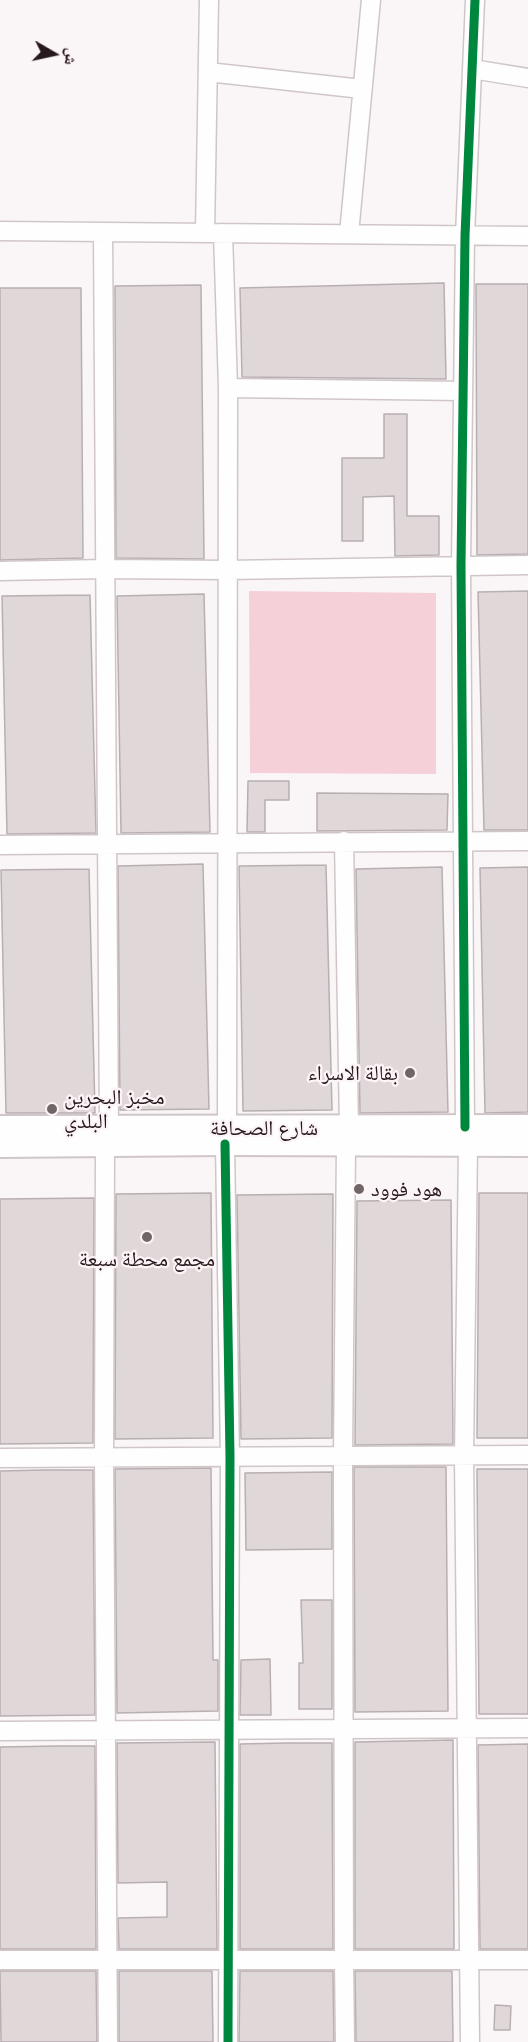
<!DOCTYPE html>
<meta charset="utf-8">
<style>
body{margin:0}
#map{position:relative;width:528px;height:2042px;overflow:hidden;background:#faf6f7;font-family:Ubuntu,"Noto Naskh Arabic",sans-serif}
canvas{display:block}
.north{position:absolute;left:24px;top:24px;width:60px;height:60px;-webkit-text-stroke:4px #fcf4f6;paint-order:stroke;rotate:99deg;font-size:16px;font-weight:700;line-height:24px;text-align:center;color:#26181b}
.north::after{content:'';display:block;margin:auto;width:21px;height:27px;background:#26181b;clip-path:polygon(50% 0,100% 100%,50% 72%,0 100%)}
</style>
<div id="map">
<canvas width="528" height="2042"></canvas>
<div class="north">ش</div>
</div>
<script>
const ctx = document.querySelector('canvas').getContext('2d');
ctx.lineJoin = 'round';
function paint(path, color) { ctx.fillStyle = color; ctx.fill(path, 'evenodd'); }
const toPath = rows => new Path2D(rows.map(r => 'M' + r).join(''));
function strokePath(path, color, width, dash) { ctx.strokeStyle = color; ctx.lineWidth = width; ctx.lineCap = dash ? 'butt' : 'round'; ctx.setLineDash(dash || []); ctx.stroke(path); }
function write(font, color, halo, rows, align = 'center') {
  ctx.font = font + ' Ubuntu,"Noto Naskh Arabic",sans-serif'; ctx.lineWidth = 4.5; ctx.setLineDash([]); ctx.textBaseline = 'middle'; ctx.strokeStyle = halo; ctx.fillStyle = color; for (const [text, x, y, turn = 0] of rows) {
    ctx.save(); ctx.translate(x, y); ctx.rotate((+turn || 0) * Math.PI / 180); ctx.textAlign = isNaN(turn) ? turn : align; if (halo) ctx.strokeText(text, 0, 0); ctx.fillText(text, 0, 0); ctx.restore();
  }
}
paint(toPath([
 [249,591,436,593,436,774,250,773]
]), '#f6d0d9');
const building = toPath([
 [444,283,446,379,242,377,240,288,444,283],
 [476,284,528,284,528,554,477,555,476,284],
 [201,285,204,559,116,558,115,286,201,285],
 [0,288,81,288,83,558,0,560,0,288],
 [384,414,407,414,407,516,439,516,439,555,395,556,394,496,363,497,363,541,342,541,342,458,384,458,384,414],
 [528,591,528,830,484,830,478,592,528,591],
 [204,594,210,832,121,833,117,596,204,594],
 [90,595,96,833,7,834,2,596,90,595],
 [248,781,289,781,289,800,265,800,265,832,247,832,248,781],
 [317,793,448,794,447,830,317,831,317,793],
 [203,864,209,1109,120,1110,118,866,203,864],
 [326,865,332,1110,243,1111,239,866,326,865],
 [442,867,448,1112,360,1113,356,869,442,867],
 [528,867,528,1112,485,1113,480,868,528,867],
 [89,869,95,1113,6,1113,1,870,89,869],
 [211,1193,213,1438,115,1439,116,1194,211,1193],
 [479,1193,528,1193,528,1438,477,1438,479,1193],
 [333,1194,332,1438,241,1439,237,1195,333,1194],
 [94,1198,93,1443,0,1444,0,1199,94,1198],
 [451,1200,453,1444,355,1445,357,1201,451,1200],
 [354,1467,446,1467,448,1711,355,1712,354,1467],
 [211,1468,213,1660,218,1660,218,1711,117,1713,115,1469,211,1468],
 [477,1469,528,1469,528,1714,479,1714,477,1469],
 [44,1470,93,1470,95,1715,0,1716,0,1471,44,1470],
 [332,1472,332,1549,246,1550,245,1473,332,1472],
 [301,1600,332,1600,332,1709,299,1709,299,1663,303,1663,301,1600],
 [270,1659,271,1715,240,1715,241,1660,270,1659],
 [453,1740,454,1949,355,1949,355,1742,453,1740],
 [215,1742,217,1949,119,1949,118,1918,167,1917,167,1882,118,1883,117,1743,215,1742],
 [287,1743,332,1743,333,1949,240,1949,240,1744,287,1743],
 [528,1744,528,1949,480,1949,478,1745,528,1744],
 [59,1746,95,1746,96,1949,0,1949,0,1747,59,1746],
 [0,1971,96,1971,97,2042,1,2042,0,1971],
 [119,1971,212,1971,213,2042,119,2042,119,1971],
 [240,1971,333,1971,334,2042,239,2042,240,1971],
 [355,1971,452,1971,453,2042,356,2042,355,1971],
 [495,2005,511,2006,510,2030,494,2030,495,2005]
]);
paint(building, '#e0d7d9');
strokePath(building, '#b8afb1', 1.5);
const minor = toPath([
 [472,69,528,78],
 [208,72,362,89],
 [0,231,528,236],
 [103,233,109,1129],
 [205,233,209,0],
 [223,233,228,388,227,1127],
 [349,234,371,0],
 [228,388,463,391],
 [0,571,106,569,227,570,528,565],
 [344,841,349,1128],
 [0,845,528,841],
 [465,1127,461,565,465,236,475,0],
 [225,1144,230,1457,228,2042],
 [468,1145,464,1456,470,2042],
 [105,1146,104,1457,108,2042],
 [0,1458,528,1455],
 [0,1731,528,1728],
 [0,1960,528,1960],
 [345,2042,344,1961,343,1456,346,1145]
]);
const major = toPath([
 [0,1127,528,1126],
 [0,1146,225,1144,528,1145]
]);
strokePath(minor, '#d0c6c8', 21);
strokePath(major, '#d0c6c8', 26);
strokePath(minor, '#fefefe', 18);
strokePath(major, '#fefefe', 22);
strokePath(toPath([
 [465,1127,461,565,465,236,475,0],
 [225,1144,230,1457,228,2042]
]), '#00873e', 9);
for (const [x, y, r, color] of [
 [410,1073,6,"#706668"],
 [52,1109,6,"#706668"],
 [359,1189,6,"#706668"],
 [147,1237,6,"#706668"]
]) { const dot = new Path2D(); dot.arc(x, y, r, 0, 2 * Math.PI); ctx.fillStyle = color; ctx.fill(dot); strokePath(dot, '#fcf4f6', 2); }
write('21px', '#26181b', '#fcf4f6', [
 ["بقالة الاسراء",398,1073,"right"],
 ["مخبز البحرين",64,1097],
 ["البلدي",64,1121],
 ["هود فوود",371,1189],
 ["مجمع محطة سبعة",147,1259,"center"]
], 'left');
write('21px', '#26181b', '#fcf4f6', [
 ["شارع الصحافة",264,1128]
]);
</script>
